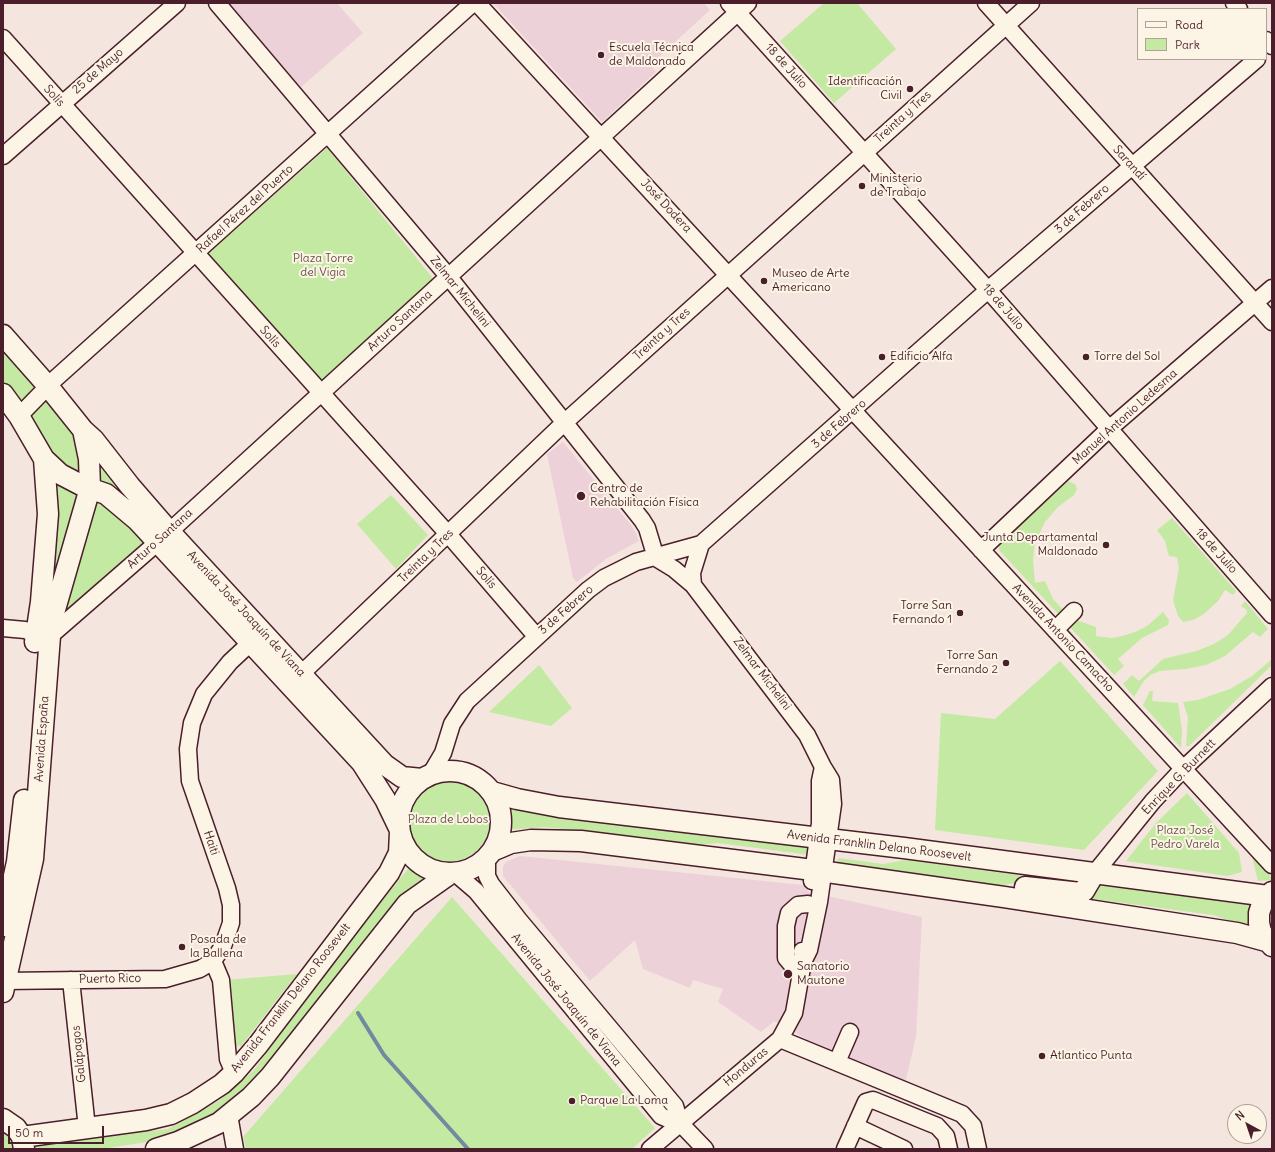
<!DOCTYPE html>
<meta charset="utf-8">
<style>
body{margin:0}
#map{position:relative;width:1275px;height:1152px;overflow:hidden;background:#f5e5df;font-family:Delius,sans-serif}
canvas{display:block}
.frame{position:absolute;inset:0;border:4px solid #4a1f2b;pointer-events:none}
.legend{position:absolute;left:1137px;top:8px;width:130px;height:52px;box-sizing:border-box;background:#fcf5e5;border:1px solid #b59f9b;margin:0;padding:5px 7px;list-style:none;font-size:12px;color:#4a1f2b}
.legend li{display:flex;align-items:center;gap:8px;height:20px}
.legend b{width:20px;border:1px solid #b59f9b}
.north{position:absolute;left:1227px;top:1104px;width:40px;height:40px;box-sizing:border-box;background:#fcf5e5;border:1px solid #b59f9b;border-radius:50%;rotate:320deg;font-size:11px;font-weight:700;line-height:16px;text-align:center;color:#4a1f2b}
.north::after{content:'';display:block;margin:auto;width:14px;height:18px;background:#4a1f2b;clip-path:polygon(50% 0,100% 100%,50% 72%,0 100%)}
.scale{position:absolute;left:8px;top:1126px;width:96px;height:18px;box-sizing:border-box;border:2px solid #4a1f2b;border-top:0;padding-left:5px;font-size:12px;line-height:14px;white-space:nowrap;color:#4a1f2b;-webkit-text-stroke:3px #fcf5e5;paint-order:stroke}
</style>
<div id="map">
<canvas width="1275" height="1152"></canvas>
<div class="frame"></div>
<ul class="legend">
<li><b style="height:5px;background:#fcf5e5"></b>Road</li>
<li><b style="height:11px;background:#c4e9a3"></b>Park</li>
</ul>
<div class="north">N</div>
<div class="scale">50 m</div>
</div>
<script>
const ctx = document.querySelector('canvas').getContext('2d');
ctx.lineJoin = 'round';
function paint(path, color) { ctx.fillStyle = color; ctx.fill(path, 'evenodd'); }
const toPath = rows => new Path2D(rows.map(r => 'M' + r).join(''));
function strokePath(path, color, width, dash) { ctx.strokeStyle = color; ctx.lineWidth = width; ctx.lineCap = dash ? 'butt' : 'round'; ctx.setLineDash(dash || []); ctx.stroke(path); }
function write(font, color, halo, rows, align = 'center') {
  ctx.font = font + ' Delius,sans-serif'; ctx.lineWidth = 4; ctx.setLineDash([]); ctx.textBaseline = 'middle'; ctx.strokeStyle = halo; ctx.fillStyle = color; for (const [text, x, y, turn = 0] of rows) {
    ctx.save(); ctx.translate(x, y); ctx.rotate((+turn || 0) * Math.PI / 180); ctx.textAlign = isNaN(turn) ? turn : align; if (halo) ctx.strokeText(text, 0, 0); ctx.fillText(text, 0, 0); ctx.restore();
  }
}
paint(toPath([
 [227,3,337,3,363,33,301,87],
 [493,3,704,3,710,10,650,65,656,72,602,122],
 [563,442,631,525,636,533,639,541,606,559,577,582,573,578,547,454],
 [520,856,803,885,811,894,832,897,922,917,916,1037,905,1083,808,1040,774,1021,761,1032,718,1002,723,989,693,980,690,988,643,969,635,940,590,981,503,876,503,867,506,862]
]), '#ecd2d8');
paint(toPath([
 [824,3,857,3,896,49,834,103,780,41],
 [327,148,436,282,322,383,208,254],
 [3,344,39,384,18,403,3,383],
 [47,397,74,433,79,448,80,474,55,456,38,432,31,417,31,412],
 [94,449,155,527,99,481],
 [55,479,81,493,47,600],
 [1068,481,1075,484,1077,489,1074,495,1058,507,1045,522,1035,543,1033,559,1035,583,1045,581,1053,599,1065,612,1060,616,999,550,999,545],
 [391,495,428,535,396,569,357,524],
 [97,500,122,515,144,542,67,611,64,609,94,502],
 [1172,518,1236,591,1233,595,1225,590,1218,601,1204,614,1193,620,1183,622,1178,616,1173,600,1179,568,1177,557,1169,556,1165,541,1157,530],
 [1245,601,1268,629,1260,637,1253,632,1225,656,1206,665,1185,669,1160,671,1150,675,1143,682,1134,697,1123,684,1132,675,1139,681,1163,659,1196,651,1214,644,1228,635,1247,613,1247,610,1241,606],
 [1163,612,1169,620,1168,625,1142,638,1118,659,1124,666,1114,675,1069,626,1073,619,1096,627,1096,636,1112,638,1122,636,1135,632,1147,626],
 [1272,659,1272,665,1189,746,1186,746,1188,717,1183,702,1198,700,1230,689,1252,676],
 [1060,661,1158,771,1084,850,935,830,941,713,995,719],
 [539,665,572,708,551,726,489,712],
 [1150,691,1153,691,1152,701,1178,703,1182,730,1181,748,1143,705],
 '406 820a42 42 0 1 1 84 0a42 42 0 1 1-84 0Z',
 [1187,793,1239,853,1242,872,1227,876,1126,861,1156,823],
 [504,807,601,821,811,848,810,855,718,843,698,845,545,827,505,830],
 [1252,857,1272,878,1272,880,1258,881],
 [839,858,883,864,906,860,1078,883,1020,882,998,886,838,864,837,861],
 [412,864,421,871,432,875,425,879,400,901,260,1079,227,1108,173,1138,102,1149,31,1149,31,1145,168,1129,220,1100,254,1070,363,924],
 [1092,885,1252,902,1251,928,1213,915,1086,898],
 [452,897,655,1128,632,1149,246,1149,243,1137],
 [297,974,241,1046,234,1045,225,980],
 [3,1132,12,1143,13,1149,3,1149]
]), '#c4e9a3');
strokePath(toPath([
 [358,1013,384,1055,468,1149]
]), '#718a9f', 4);
const minor = toPath([
 [217,3,448,276,642,520,647,528,656,558,674,569,693,585,807,735,823,767,831,780,833,804,819,902,809,950,803,962],
 [477,3,1272,865],
 [729,3,989,291,1272,615],
 [986,3,1272,322],
 [1234,3,1239,9],
 [3,38,448,534,536,636],
 [1266,40,1272,46],
 [3,156,177,3],
 [19,416,55,379,473,3],
 [981,550,1109,429,1272,288],
 [693,585,692,573,701,544],
 [3,628,25,630,36,634],
 [1055,630,1074,611],
 [50,636,158,542,748,3],
 [301,674,565,422,1031,3],
 [430,775,443,753,452,724,467,701,588,590,604,578,636,562,701,544,996,283,1257,59],
 [487,858,487,876,491,884,519,920,675,1106,680,1123,705,1149],
 [455,873,476,891,661,1116,670,1120,680,1123],
 [1094,874,1153,801,1183,769,1272,686],
 [812,881,820,823,820,781,823,767],
 [213,961,221,980,228,1059,234,1073],
 [801,972,796,970,786,958,786,926,789,913,798,905,808,904],
 [71,980,87,1128],
 [3,981,165,979,200,969,213,961,223,946,231,923,231,905,227,888,190,781,188,749,192,723,204,694,230,662,260,634],
 [780,1039,962,1114,973,1126,978,1149],
 [837,1062,850,1032],
 [229,1115,235,1149],
 [855,1126,904,1149],
 [650,1149,780,1039,794,1013,803,962,802,951],
 [845,1149,866,1102,873,1100,937,1126,946,1136,949,1149]
]);
const major = toPath([
 [3,335,47,385,83,430,89,459,90,488,52,620,50,636,33,859,3,992],
 [3,394,19,416,44,459,60,474,83,486,106,494,137,520,362,763,385,799,399,828],
 [83,430,94,440,130,486,169,531,385,765,402,777,422,779],
 [35,642,41,602,48,514,44,459],
 '399 822a51 51 0 1 1 102 0a51 51 0 1 1-102 0Z',
 [492,792,517,799,559,807,904,848,1268,896],
 [492,851,511,843,531,840,581,841,813,870,1004,897,1237,933,1266,941],
 [1025,887,1081,893,1084,891,1094,874],
 [1272,892,1262,904,1259,913,1259,923,1261,932,1272,946],
 [3,926,17,862,24,800],
 [3,1119,16,1128,22,1137,24,1149],
 [22,1137,146,1120,171,1114,193,1103,222,1084,234,1073,258,1045,389,873,399,853,400,832],
 [156,1149,178,1142,219,1123,251,1097,270,1077,407,904,451,873]
]);
strokePath(minor, '#4a1f2b', 19);
strokePath(major, '#4a1f2b', 23);
strokePath(minor, '#fcf5e5', 16);
strokePath(major, '#fcf5e5', 20);
for (const [x, y, r, color] of [
 [601,55,4,"#4a1f2b"],
 [910,89,4,"#4a1f2b"],
 [862,186,4,"#4a1f2b"],
 [764,281,4,"#4a1f2b"],
 [882,357,4,"#4a1f2b"],
 [1086,357,4,"#4a1f2b"],
 [581,496,5,"#4a1f2b"],
 [1106,545,4,"#4a1f2b"],
 [960,613,4,"#4a1f2b"],
 [1006,663,4,"#4a1f2b"],
 [182,947,4,"#4a1f2b"],
 [788,974,5,"#4a1f2b"],
 [1042,1056,4,"#4a1f2b"],
 [572,1101,4,"#4a1f2b"]
]) { const dot = new Path2D(); dot.arc(x, y, r, 0, 2 * Math.PI); ctx.fillStyle = color; ctx.fill(dot); strokePath(dot, '#fcf5e5', 1.5); }
write('12px', '#4a1f2b', '#fcf5e5', [
 ["Escuela Técnica",609,48],
 ["de Maldonado",609,62],
 ["Identificación",902,82,"right"],
 ["Civil",902,96,"right"],
 ["Ministerio",870,179],
 ["de Trabajo",870,193],
 ["Museo de Arte",772,274],
 ["Americano",772,288],
 ["Edificio Alfa",890,357],
 ["Torre del Sol",1094,357],
 ["Centro de",590,489],
 ["Rehabilitación Física",590,503],
 ["Junta Departamental",1098,538,"right"],
 ["Maldonado",1098,552,"right"],
 ["Torre San",952,606,"right"],
 ["Fernando 1",952,620,"right"],
 ["Torre San",998,656,"right"],
 ["Fernando 2",998,670,"right"],
 ["Posada de",190,940],
 ["la Ballena",190,954],
 ["Sanatorio",797,967],
 ["Mautone",797,981],
 ["Atlantico Punta",1050,1056],
 ["Parque La Loma",580,1101]
], 'left');
write('12px', '#4a1f2b', '#fcf5e5', [
 ["18 de Julio",786,66,48],
 ["25 de Mayo",98,71,-41],
 ["Solís",54,96,48],
 ["Treinta y Tres",903,117,-42],
 ["Sarandí",1129,163,48],
 ["José Dodera",666,206,47],
 ["Rafael Pérez del Puerto",245,209,-42],
 ["3 de Febrero",1082,209,-41],
 ["Zelmar Michelini",460,292,51],
 ["18 de Julio",1003,307,49],
 ["Arturo Santana",400,321,-43],
 ["Treinta y Tres",662,334,-42],
 ["Solís",270,337,48],
 ["Manuel Antonio Ledesma",1125,417,-42],
 ["3 de Febrero",839,424,-41],
 ["Arturo Santana",160,539,-42],
 ["18 de Julio",1216,551,48],
 ["Treinta y Tres",426,556,-44],
 ["Solís",486,578,49],
 ["3 de Febrero",566,610,-41],
 ["Avenida José Joaquín de Viana",246,614,47],
 ["Avenida Antonio Camacho",1063,638,47],
 ["Zelmar Michelini",762,674,53],
 ["Avenida España",42,739,-86],
 ["Enrique G. Burnett",1179,777,-46],
 ["Haiti",211,843,71],
 ["Avenida Franklin Delano Roosevelt",879,846,7],
 ["Puerto Rico",110,979,-1],
 ["Avenida Franklin Delano Roosevelt",291,998,-52],
 ["Avenida José Joaquín de Viana",566,1000,51],
 ["Galápagos",79,1054,-96],
 ["Honduras",746,1067,-40]
]);
write('12px', '#685249', '#fcf5e5', [
 ["Plaza Torre",323,259],
 ["del Vigia",323,273],
 ["Plaza de Lobos",448,820],
 ["Plaza José",1185,831],
 ["Pedro Varela",1185,845]
]);
</script>
